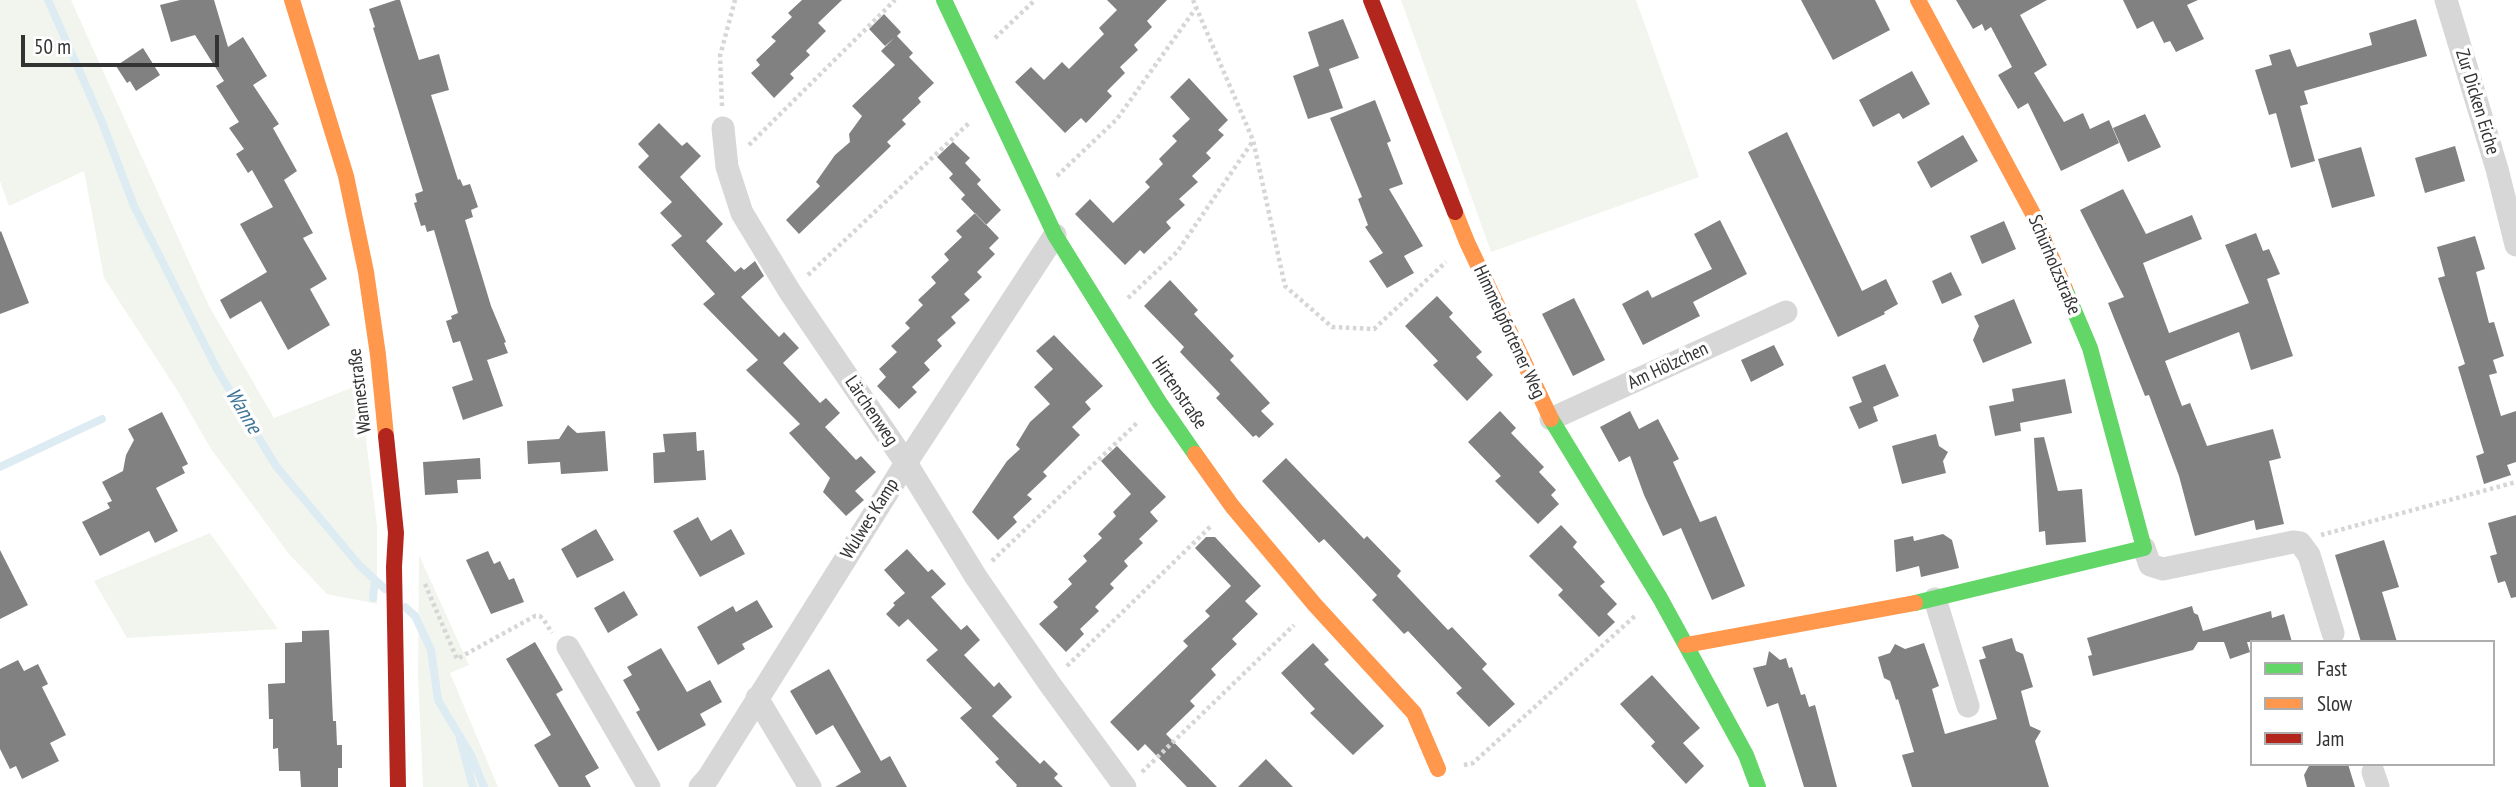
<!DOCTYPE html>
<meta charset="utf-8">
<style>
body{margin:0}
#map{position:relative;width:2516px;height:787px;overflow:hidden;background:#fff;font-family:"PT Sans Narrow",sans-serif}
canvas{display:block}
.legend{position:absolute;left:2250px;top:640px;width:245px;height:126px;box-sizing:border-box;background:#fff;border:2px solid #adadad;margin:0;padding:9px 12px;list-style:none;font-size:21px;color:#333}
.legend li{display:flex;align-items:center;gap:14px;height:35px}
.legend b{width:35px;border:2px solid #adadad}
.scale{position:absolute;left:21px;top:35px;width:198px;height:32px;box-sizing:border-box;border:4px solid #333;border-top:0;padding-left:9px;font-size:21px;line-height:24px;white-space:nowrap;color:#333;-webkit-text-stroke:5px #fff;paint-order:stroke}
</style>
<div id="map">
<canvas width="2516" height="787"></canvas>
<ul class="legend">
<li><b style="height:9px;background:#63d668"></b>Fast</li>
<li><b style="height:9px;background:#ff974d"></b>Slow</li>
<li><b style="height:9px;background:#b3261e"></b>Jam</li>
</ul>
<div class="scale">50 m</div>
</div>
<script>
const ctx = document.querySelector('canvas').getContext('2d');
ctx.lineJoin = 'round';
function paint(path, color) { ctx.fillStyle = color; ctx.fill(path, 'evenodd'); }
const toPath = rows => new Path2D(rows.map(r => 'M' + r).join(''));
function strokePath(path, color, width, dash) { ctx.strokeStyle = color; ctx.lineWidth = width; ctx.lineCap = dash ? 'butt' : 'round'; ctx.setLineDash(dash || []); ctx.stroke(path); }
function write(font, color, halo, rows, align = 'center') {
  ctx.font = font + ' "PT Sans Narrow",sans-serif'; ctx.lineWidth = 7; ctx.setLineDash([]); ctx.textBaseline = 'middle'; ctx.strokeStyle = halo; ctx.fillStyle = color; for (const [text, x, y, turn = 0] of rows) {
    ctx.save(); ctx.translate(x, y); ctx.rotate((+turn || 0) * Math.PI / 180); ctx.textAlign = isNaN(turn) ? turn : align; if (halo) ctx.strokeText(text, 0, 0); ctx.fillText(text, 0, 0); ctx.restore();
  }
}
paint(toPath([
 [0,0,71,0,209,306,274,418,359,385,377,526,377,604,327,594,289,554,211,449,177,390,104,278,84,171,9,206,0,181],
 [1401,0,1636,0,1699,177,1491,252],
 [210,533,278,629,127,638,94,581],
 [419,555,469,665,450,673,498,787,423,787,418,675]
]), '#f1f5ed');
strokePath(toPath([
 [48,0,102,122,134,206,218,371,276,466,360,566,385,589],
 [0,467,102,419],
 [373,598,375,580],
 [405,607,415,616,431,650,438,700,471,755,484,787],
 [460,739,473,787]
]), '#ddebf3', 8);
paint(toPath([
 [180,0,214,0,228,47,243,37,267,76,253,85,279,124,273,128,297,171,284,180,313,233,303,238,327,279,310,289,330,325,288,350,261,301,230,319,220,300,267,272,240,224,273,207,252,170,248,173,236,154,244,149,229,128,239,122,216,86,224,81,195,35,171,42,160,5],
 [396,0,400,0,419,60,439,54,449,90,431,95,458,180,460,179,463,186,470,184,478,207,471,210,473,217,465,220,491,306,506,342,504,343,508,353,487,360,503,406,463,420,452,387,473,380,460,341,453,343,446,321,452,319,451,316,458,313,434,230,427,232,425,225,421,226,414,203,417,202,415,194,423,191,373,28,375,27,369,9],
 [802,0,842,0,818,23,826,31,806,51,810,55,790,74,794,78,774,98,751,73,760,65,756,60,776,41,771,37,792,17,788,13],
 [1107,0,1167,0,1147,21,1152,27,1134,45,1138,50,1120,67,1125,73,1107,91,1112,96,1086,123,1081,118,1065,133,1015,82,1031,67,1044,80,1062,62,1069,69,1104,34,1099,28,1117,10],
 [1801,0,1875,0,1890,30,1833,60],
 [1956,0,2047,0,2020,15,2047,65,2034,73,2064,122,2083,113,2090,129,2109,120,2119,143,2061,171,2028,103,2018,109,1998,75,2012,67,1991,27,1985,31,1982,24,1973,29],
 [2123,0,2198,0,2187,5,2204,39,2176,52,2170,41,2164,43,2153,21,2137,29],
 [884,14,901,32,897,36,913,53,909,57,934,83,918,98,921,102,902,120,906,124,887,142,891,146,799,234,786,220,820,186,816,182,835,155,850,142,849,134,862,116,852,106,895,65,881,51,894,38,885,46,869,29],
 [1343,19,1359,58,1329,69,1343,108,1308,119,1293,76,1319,66,1308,32],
 [2416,19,2427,56,2304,91,2308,104,2300,106,2315,161,2291,168,2276,113,2269,115,2255,70,2272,65,2269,55,2290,49,2297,67,2372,45,2369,33],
 [143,48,160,75,136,91,130,81,127,83,116,66],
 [1912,71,1930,104,1903,119,1899,113,1873,127,1859,100],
 [1189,78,1228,120,1218,130,1224,135,1206,153,1211,158,1192,176,1198,182,1179,199,1185,205,1166,222,1171,228,1144,254,1140,250,1125,265,1075,214,1090,199,1113,223,1150,187,1145,182,1163,164,1159,159,1177,141,1172,136,1190,119,1170,97],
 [1375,100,1391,141,1387,143,1403,184,1389,189,1423,246,1404,256,1414,273,1387,288,1369,261,1383,253,1365,227,1368,225,1358,199,1362,197,1330,118],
 [2145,114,2161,147,2128,162,2113,128],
 [659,123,682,146,687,142,701,156,680,177,723,224,706,241,735,272,741,267,744,270,755,261,764,276,741,297,779,337,784,332,799,348,783,363,820,403,826,398,840,413,825,427,856,460,861,456,876,472,855,491,864,500,846,516,823,492,830,478,789,433,800,424,746,370,758,360,703,304,715,294,671,245,682,236,660,213,672,202,638,167,649,156,638,144],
 [1787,132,1862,291,1886,279,1898,304,1884,312,1885,314,1838,337,1748,152],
 [1963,135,1978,161,1931,188,1917,162],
 [953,142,970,158,965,163,981,180,977,184,1001,210,986,225,961,199,965,195,949,178,953,174,937,157],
 [2455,146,2465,181,2425,193,2415,158],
 [2361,147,2375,196,2332,208,2318,159],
 [2123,189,2146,234,2192,215,2202,239,2143,263,2169,333,2249,303,2225,245,2256,233,2263,251,2269,249,2280,274,2267,279,2293,356,2251,370,2239,332,2165,361,2182,406,2190,403,2207,446,2273,429,2281,458,2269,461,2284,524,2256,530,2254,520,2195,536,2179,476,2149,395,2145,396,2108,303,2124,297,2080,210],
 [975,213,999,238,989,248,995,254,977,272,982,277,964,294,970,300,951,317,956,323,937,340,942,346,924,363,930,370,912,387,917,392,899,409,877,386,886,377,879,369,897,352,891,346,910,328,905,323,923,305,918,300,936,283,931,277,949,260,944,254,962,237,956,231],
 [1720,220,1747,274,1693,302,1700,316,1643,345,1622,304,1648,290,1652,298,1712,269,1694,234],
 [2004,221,2016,249,1982,264,1970,236],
 [1,231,29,303,0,314,0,232],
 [2475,236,2485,269,2476,272,2489,323,2494,322,2504,356,2493,360,2497,373,2489,375,2501,416,2516,411,2516,462,2507,465,2511,475,2484,484,2476,456,2484,453,2458,367,2465,364,2438,278,2445,276,2437,247],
 [1951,272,1962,295,1942,304,1932,281],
 [1170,280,1198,310,1194,314,1234,356,1230,360,1270,403,1261,411,1274,424,1259,438,1256,435,1253,437,1216,398,1220,394,1180,352,1184,347,1144,306],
 [1437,296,1453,313,1449,317,1482,352,1476,357,1493,375,1467,401,1433,365,1438,361,1405,326],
 [1574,298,1605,360,1573,376,1542,314],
 [2014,299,2032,343,1983,363,1973,340,1979,326,1974,316],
 [1054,335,1103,386,1085,402,1091,409,1072,427,1080,435,1043,472,1047,476,1027,495,1032,499,1013,517,1017,522,998,540,972,512,1007,461,1020,449,1016,445,1030,422,1050,404,1034,387,1053,369,1036,351],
 [1774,345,1784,365,1751,382,1741,360],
 [1885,364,1899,396,1873,407,1878,421,1859,429,1849,407,1862,402,1852,377],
 [2065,379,2072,413,2020,423,2021,431,1995,436,1989,406,2014,401,2012,389],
 [1500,411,1516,428,1511,433,1544,467,1539,472,1556,490,1551,495,1559,504,1538,524,1495,481,1501,476,1468,442],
 [1630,411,1639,429,1658,419,1679,459,1673,462,1700,522,1716,516,1745,586,1712,600,1681,528,1663,536,1644,495,1630,456,1619,462,1600,427],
 [162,412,188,464,182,467,185,473,156,488,178,531,155,543,149,531,100,556,82,522,110,508,107,503,112,501,102,482,123,471,126,455,134,440,128,429],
 [568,425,577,433,605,431,608,471,561,474,560,462,528,464,527,441,559,439],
 [696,432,697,451,704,450,706,480,654,483,653,453,665,452,663,434],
 [1936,434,1939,446,1948,452,1943,461,1946,473,1902,484,1892,446],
 [2044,437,2058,491,2082,489,2086,542,2046,545,2045,531,2039,532,2034,438],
 [1117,446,1166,497,1150,512,1158,521,1139,539,1143,543,1124,561,1128,566,1110,584,1114,588,1095,607,1099,611,1080,629,1084,634,1066,652,1039,624,1058,607,1053,602,1072,584,1068,579,1087,561,1083,556,1102,538,1098,534,1116,516,1113,512,1131,494,1101,461],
 [480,458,481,479,457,480,458,493,425,495,423,462],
 [1286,458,1364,539,1367,536,1401,571,1397,576,1448,630,1452,627,1487,664,1482,669,1515,704,1489,727,1456,693,1462,688,1408,631,1404,634,1372,600,1377,595,1324,539,1319,543,1262,481],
 [2516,515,2516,597,2511,598,2505,581,2498,583,2490,556,2497,554,2488,523],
 [698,517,711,541,731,529,745,554,700,577,673,531],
 [1561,525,1577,542,1573,547,1605,582,1600,586,1617,604,1607,614,1615,622,1599,637,1558,595,1563,590,1529,556],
 [596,529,614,560,577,578,561,549],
 [1943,534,1952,540,1959,568,1921,577,1919,566,1896,572,1894,540,1913,536,1914,541],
 [1206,537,1215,537,1261,586,1245,601,1258,614,1232,639,1237,644,1211,669,1216,675,1190,701,1195,706,1166,734,1217,787,1187,787,1145,744,1138,751,1110,722,1188,646,1183,641,1210,616,1205,611,1231,586,1195,548],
 [2384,540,2399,587,2382,592,2397,642,2361,642,2335,555],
 [907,549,928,572,932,569,946,584,931,597,961,630,967,625,980,640,964,655,994,687,999,682,1012,697,992,716,1040,764,1044,760,1058,774,1054,778,1063,787,1016,787,1017,785,995,762,999,759,960,718,972,708,926,660,938,650,908,619,899,627,886,614,895,605,893,603,905,593,884,570],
 [0,550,28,605,0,619],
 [488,551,494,564,500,561,509,580,514,578,524,602,491,614,466,560],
 [624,591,638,615,608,633,594,608],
 [757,600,773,627,742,644,745,649,718,665,697,627,733,606,736,612],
 [2192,606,2194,613,2198,615,2203,631,2271,611,2272,618,2284,614,2292,642,2247,642,2250,652,2230,659,2224,642,2198,642,2193,650,2093,676,2088,656,2092,655,2087,638],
 [329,630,333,721,336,721,337,745,342,745,342,768,338,768,338,787,301,787,300,771,279,771,278,748,273,749,273,719,269,719,268,684,285,683,285,643,302,642,302,631],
 [2012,638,2016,651,2023,654,2033,687,2021,691,2030,726,2041,731,2035,741,2049,787,1912,787,1902,755,1914,752,1898,699,1896,700,1890,681,1884,678,1878,657,1890,653,1895,644,1905,649,1924,643,1939,686,1932,689,1945,734,1997,719,1979,660,1986,658,1982,647],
 [535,642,563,690,556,694,599,768,585,776,591,787,559,787,534,745,551,735,506,659],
 [1313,643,1329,660,1324,664,1384,726,1353,755,1310,713,1315,709,1281,673],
 [661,648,687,692,710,680,722,702,700,714,706,725,658,751,636,712,640,710,623,680,632,675,627,667],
 [1769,651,1780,660,1786,658,1789,668,1792,667,1801,695,1805,694,1809,707,1815,705,1837,787,1804,787,1778,703,1767,707,1753,668,1766,665],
 [18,660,24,671,38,664,48,684,42,687,66,735,50,743,59,761,22,779,16,766,10,769,0,749,0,669],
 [829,669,881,761,890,756,907,787,835,787,861,772,833,725,816,735,790,691],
 [1652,675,1700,728,1683,743,1704,766,1686,784,1651,746,1655,742,1620,704],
 [1266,759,1293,787,1238,787],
 [2310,764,2348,764,2355,787,2307,787,2304,775]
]), '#818181');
strokePath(toPath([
 [1193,0,1253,140,1285,286,1332,327,1374,329,1446,262],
 [995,38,1035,0],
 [722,106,720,56,735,0],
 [749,145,895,0],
 [1057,176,1117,119,1196,8],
 [808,275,970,122],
 [1128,298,1177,252,1253,141],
 [2321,535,2516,482],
 [992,561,1138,422],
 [425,584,457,659,535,616,540,616,544,620,552,633],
 [1067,666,1211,526],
 [1464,765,1473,763,1636,615],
 [1142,772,1294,625]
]), '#d6d6d6', 4.5, [3.5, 3.5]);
strokePath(toPath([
 [2446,0,2497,169,2516,245],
 [723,128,727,167,742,213,790,292,906,463,976,577,1049,683,1125,787],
 [1551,419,1786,312],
 [2144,548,2150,565,2163,569,2293,542,2300,543,2309,555,2333,633],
 [1935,599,1968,706],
 [568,647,649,787],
 [757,698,810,787],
 [2373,772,2378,787],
 [700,787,708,778,906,463,1055,235]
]), '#d7d7d7', 23);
strokePath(toPath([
 [944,0,1055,235,1159,402,1195,454],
 [1551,419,1660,598,1746,755,1758,787],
 [1915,603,2144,548,2090,348,2065,289]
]), '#63d668', 16);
strokePath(toPath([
 [292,0,346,176,366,272,378,355,386,436],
 [1918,0,2032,212,2065,289],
 [1455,212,1467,242,1551,419],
 [1195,454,1232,506,1315,605,1414,713,1438,769],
 [1686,645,1915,603]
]), '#ff974d', 16);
strokePath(toPath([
 [1371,0,1455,212],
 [386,436,396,533,394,567,398,787]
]), '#b3261e', 16);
write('19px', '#333', '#fff', [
 ["Zur Dicken Eiche",2477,102,73],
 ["Schürholzstraße",2054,265,67],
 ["Himmelpfortener Weg",1509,332,65],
 ["Am Hölzchen",1668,366,-25],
 ["Wannestraße",360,391,-97],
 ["Hirtenstraße",1179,393,56],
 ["Lärchenweg",871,411,56],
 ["Wulwes Kamp",870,519,-58]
]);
write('italic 21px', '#3f7597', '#fff', [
 ["Wanne",243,411,59]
]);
</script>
